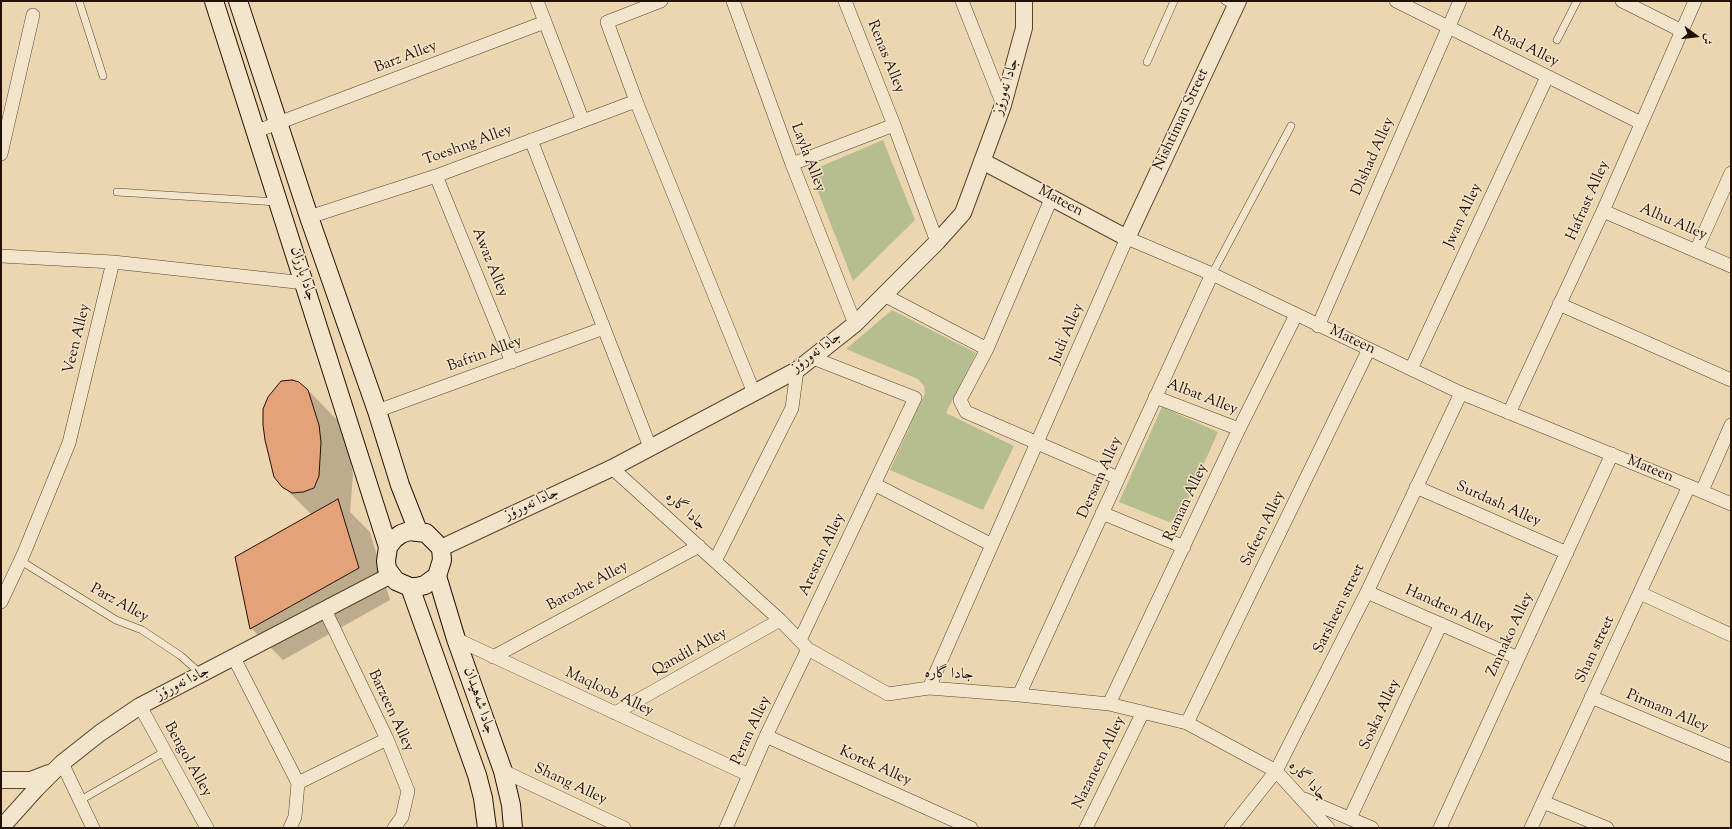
<!DOCTYPE html>
<meta charset="utf-8">
<style>
body{margin:0}
#map{position:relative;width:1732px;height:829px;overflow:hidden;background:#ecd6b0;font-family:"Sorts Mill Goudy",Amiri,serif}
canvas{display:block}
.frame{position:absolute;inset:0;border:2px solid #251103;pointer-events:none}
.north{position:absolute;left:1676px;top:16px;width:40px;height:40px;-webkit-text-stroke:3px #f3e4cc;paint-order:stroke;rotate:105deg;font-size:11px;font-weight:700;line-height:16px;text-align:center;color:#251103}
.north::after{content:'';display:block;margin:auto;width:14px;height:18px;background:#251103;clip-path:polygon(50% 0,100% 100%,50% 72%,0 100%)}
</style>
<div id="map">
<canvas width="1732" height="829"></canvas>
<div class="frame"></div>
<div class="north">ش</div>
</div>
<script>
const ctx = document.querySelector('canvas').getContext('2d');
ctx.lineJoin = 'round';
function paint(path, color) { ctx.fillStyle = color; ctx.fill(path, 'evenodd'); }
const toPath = rows => new Path2D(rows.map(r => 'M' + r).join(''));
function strokePath(path, color, width, dash) { ctx.strokeStyle = color; ctx.lineWidth = width; ctx.lineCap = dash ? 'butt' : 'round'; ctx.setLineDash(dash || []); ctx.stroke(path); }
function write(font, color, halo, rows, align = 'center') {
  ctx.font = font + ' "Sorts Mill Goudy",Amiri,serif'; ctx.lineWidth = 3; ctx.setLineDash([]); ctx.textBaseline = 'middle'; ctx.strokeStyle = halo; ctx.fillStyle = color; for (const [text, x, y, turn = 0] of rows) {
    ctx.save(); ctx.translate(x, y); ctx.rotate((+turn || 0) * Math.PI / 180); ctx.textAlign = isNaN(turn) ? turn : align; if (halo) ctx.strokeText(text, 0, 0); ctx.fillText(text, 0, 0); ctx.restore();
  }
}
paint(toPath([
 [883,140,915,220,853,281,810,171],
 [892,310,976,353,946,413,1014,446,983,510,890,470,925,393,924,386,918,379,846,349],
 [1162,407,1218,432,1180,517,1169,522,1119,502]
]), '#b6be8d');
paint(toPath([
 [308,390,340,423,350,458,353,475,350,512,370,532,390,600,283,660,251,628,312,515,283,486]
]), '#0003');
const building = toPath([
 [292,380,299,382,308,390,319,425,321,442,319,476,314,488,303,492,292,493,282,487,274,477,265,440,263,425,263,409,268,397,281,381,292,380],
 [338,499,359,568,250,629,235,557,338,499]
]);
paint(building, '#e4a279');
strokePath(building, '#251103', 1);
const service = toPath([
 [79,1,103,76],
 [1225,1,1236,6],
 [1557,40,1577,1],
 [1147,62,1174,1],
 [117,192,277,202],
 [1212,274,1291,126],
 [21,561,116,620,142,630,181,656,201,674],
 [79,801,164,752]
]);
const minor = toPath([
 [537,1,583,121],
 [661,1,607,22,636,101,754,393],
 [733,1,792,164,855,324],
 [845,1,894,125,937,242],
 [962,1,1003,105],
 [1396,1,1641,123],
 [1622,1,1682,31],
 [257,131,545,22],
 [531,140,650,447],
 [1,154,33,15],
 [792,164,894,125],
 [436,176,512,362],
 [1052,197,987,349,960,400,966,412,1118,478],
 [1603,211,1731,266],
 [309,217,436,176,636,101],
 [1696,251,1731,173],
 [1,256,113,262,305,283],
 [884,295,987,349],
 [1559,304,1731,380],
 [1318,326,1460,1],
 [1411,369,1547,77],
 [1155,397,1239,429],
 [377,411,604,328],
 [1509,413,1603,211,1695,1],
 [612,468,780,620,808,649,888,694,929,688,1019,695,1109,704,1187,723,1276,771,1328,828],
 [874,484,992,545],
 [1416,487,1567,553],
 [1702,491,1731,425],
 [1102,513,1184,547],
 [715,561,792,408,797,370],
 [1367,592,1518,658],
 [1640,593,1731,635],
 [1,602,24,553,69,443,113,262],
 [325,610,387,739,408,791,402,817,394,828],
 [456,639,749,775],
 [800,640,915,398,813,358],
 [493,657,699,546],
 [234,658,298,783,295,817,290,828],
 [929,688,1127,238,1212,274,1461,393,1689,486,1731,504],
 [1019,695,1212,274],
 [1591,697,1731,756],
 [1109,704,1239,429,1296,315],
 [140,706,207,828],
 [615,713,780,620],
 [1187,723,1369,349],
 [766,736,971,828],
 [62,763,93,828],
 [503,771,624,828],
 [298,783,387,739],
 [1304,799,1372,828],
 [1543,802,1607,828],
 [1350,818,1441,624],
 [726,828,766,736,808,649],
 [1086,828,1143,712],
 [1231,828,1276,771,1367,592,1461,393],
 [1440,828,1612,454],
 [1531,828,1689,486]
]);
const tertiary = toPath([
 [982,161,1127,238,1238,1],
 [441,548,612,468,797,370,855,324,937,242,963,213,1003,105,1024,28,1024,1],
 [1,780,31,780,49,773],
 [1,828,36,789,62,763,100,733,140,706,391,575]
]);
const secondary = toPath([
 [214,1,388,547],
 [238,1,309,217,377,411,400,485,418,531],
 [409,531,426,533,441,548,442,560,437,576,425,585,417,587,410,587,396,581,387,569,386,561,388,547,394,539,401,534,409,531],
 [437,576,456,639,503,771,511,805,513,828],
 [410,587,477,775,483,798,487,828]
]);
strokePath(service, '#57422e', 8);
strokePath(minor, '#57422e', 14);
strokePath(tertiary, '#57422e', 18);
strokePath(secondary, '#251103', 20);
strokePath(service, '#f3e4cc', 7);
strokePath(minor, '#f3e4cc', 13);
strokePath(tertiary, '#f3e4cc', 16);
strokePath(secondary, '#f3e4cc', 18);
write('15px', '#251103', '#f3e4cc', [
 ["Rbad Alley",1525,48,26],
 ["Renas Alley",885,57,68],
 ["Barz Alley",406,58,-21],
 ["جادا نەورۆز",1007,87,-73],
 ["Nishtiman Street",1182,120,-65],
 ["Toeshng Alley",468,146,-20],
 ["Dlshad Alley",1374,157,-66],
 ["Layla Alley",807,158,69],
 ["Hafrast Alley",1589,201,-66],
 ["Mateen",1060,202,28],
 ["Jwan Alley",1464,216,-65],
 ["Alhu Alley",1673,223,23],
 ["Awaz Alley",489,263,68],
 ["جادا بارزان",302,274,72],
 ["Judi Alley",1068,334,-67],
 ["Veen Alley",78,339,-76],
 ["Mateen",1352,341,25],
 ["جادا نەورۆز",817,353,-37],
 ["Bafrin Alley",485,355,-20],
 ["Albat Alley",1202,398,21],
 ["Mateen",1650,470,22],
 ["Dersam Alley",1101,478,-66],
 ["Raman Alley",1187,503,-65],
 ["جادا نەورۆز",532,505,-25],
 ["Surdash Alley",1498,505,24],
 ["جادا گارە",685,512,42],
 ["Safeen Alley",1264,529,-64],
 ["Arestan Alley",823,555,-65],
 ["Barozhe Alley",588,587,-28],
 ["Parz Alley",119,604,29],
 ["Sarsheen street",1340,609,-64],
 ["Handren Alley",1449,610,24],
 ["Zmnako Alley",1511,635,-65],
 ["Shan street",1596,650,-65],
 ["Qandil Alley",690,653,-29],
 ["جادا گارە",949,675,2],
 ["جادا نەورۆز",183,684,-27],
 ["Maqloob Alley",609,693,25],
 ["جادا شەهیدان",478,701,71],
 ["Barzeen Alley",390,711,65],
 ["Pirmam Alley",1667,712,23],
 ["Soska Alley",1381,715,-65],
 ["Peran Alley",752,731,-65],
 ["Bengol Alley",187,760,61],
 ["Nazaneen Alley",1100,763,-64],
 ["Korek Alley",875,767,24],
 ["جادا گارە",1307,782,47],
 ["Shang Alley",570,785,25]
]);
</script>
